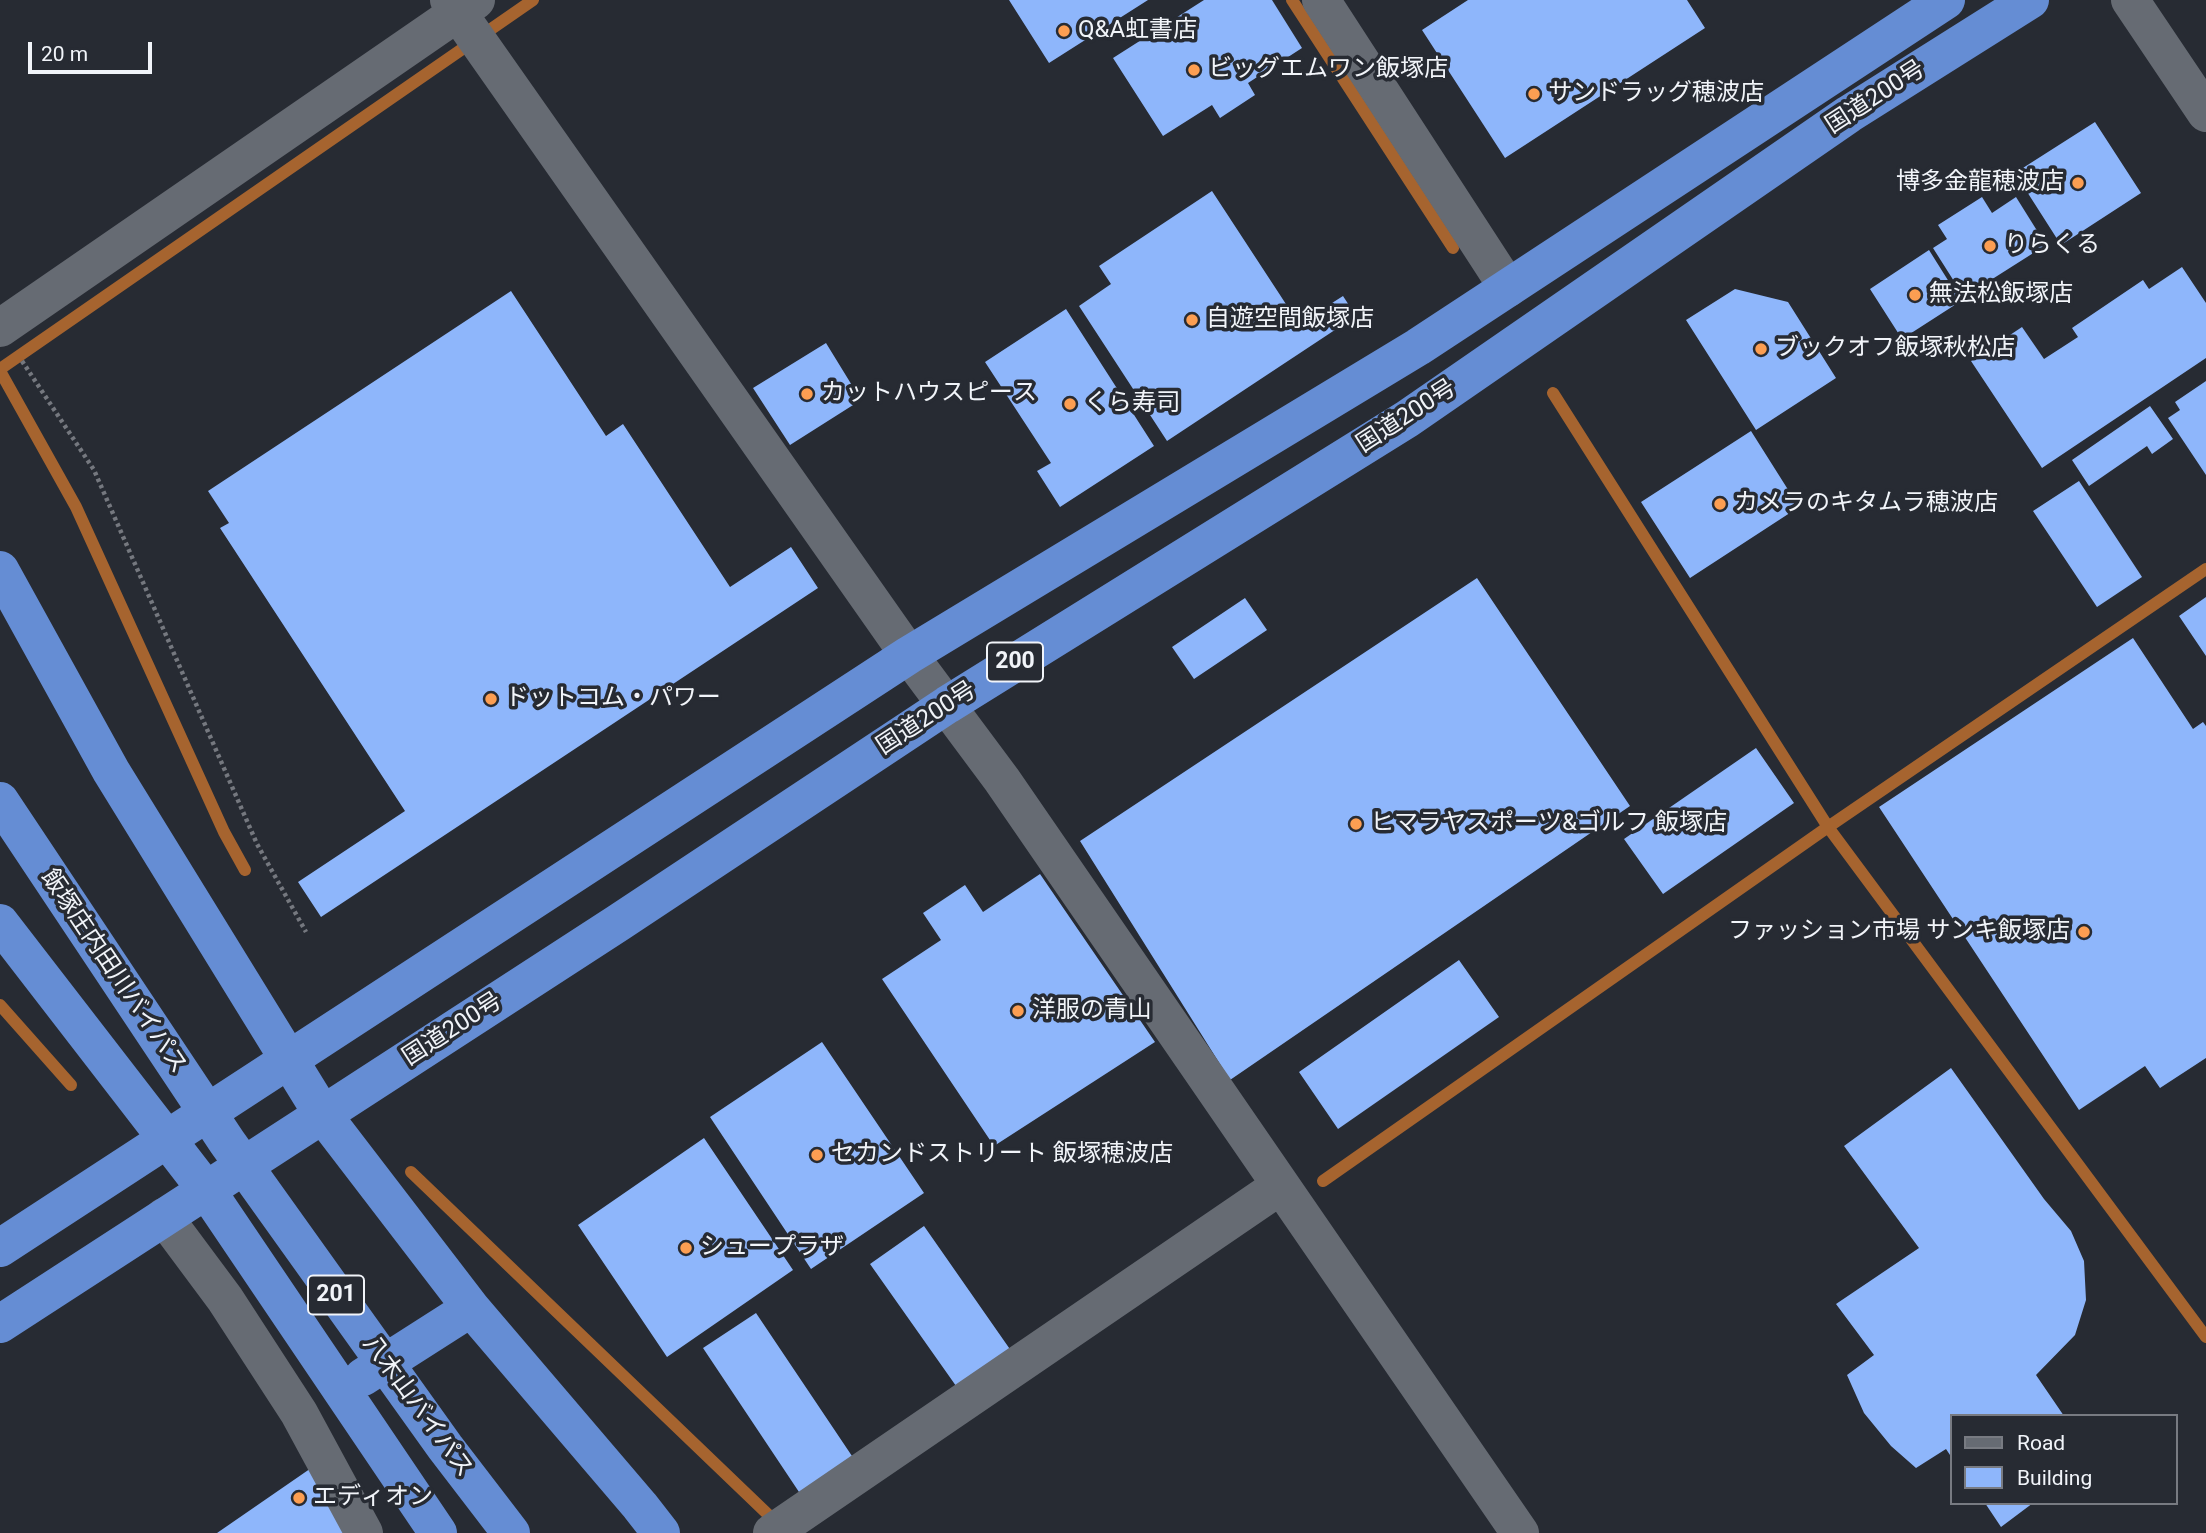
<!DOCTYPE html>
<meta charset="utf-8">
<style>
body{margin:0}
#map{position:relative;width:2206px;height:1533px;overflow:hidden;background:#272b33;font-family:Roboto,sans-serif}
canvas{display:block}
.legend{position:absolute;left:1950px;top:1414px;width:228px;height:91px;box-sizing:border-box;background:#272b33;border:2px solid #787b82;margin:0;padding:9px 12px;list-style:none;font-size:21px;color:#f1f4f9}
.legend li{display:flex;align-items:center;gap:14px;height:35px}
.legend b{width:35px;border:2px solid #787b82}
.scale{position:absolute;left:28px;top:42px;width:124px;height:32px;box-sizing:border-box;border:4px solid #f1f4f9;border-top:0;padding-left:9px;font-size:21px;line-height:24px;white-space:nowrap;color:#f1f4f9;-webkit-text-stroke:5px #272b33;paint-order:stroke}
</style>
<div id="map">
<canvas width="2206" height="1533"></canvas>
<ul class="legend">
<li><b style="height:9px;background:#666b73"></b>Road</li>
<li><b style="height:19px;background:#8eb6fb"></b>Building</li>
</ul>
<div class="scale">20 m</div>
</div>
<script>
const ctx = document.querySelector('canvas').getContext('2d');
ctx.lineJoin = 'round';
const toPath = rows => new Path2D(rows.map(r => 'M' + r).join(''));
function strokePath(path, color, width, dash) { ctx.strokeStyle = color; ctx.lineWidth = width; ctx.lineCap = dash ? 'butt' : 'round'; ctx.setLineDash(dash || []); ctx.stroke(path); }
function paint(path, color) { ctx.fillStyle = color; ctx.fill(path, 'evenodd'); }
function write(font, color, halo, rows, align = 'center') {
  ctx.font = font + ' Roboto,"Noto Sans JP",sans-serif'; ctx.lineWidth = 7; ctx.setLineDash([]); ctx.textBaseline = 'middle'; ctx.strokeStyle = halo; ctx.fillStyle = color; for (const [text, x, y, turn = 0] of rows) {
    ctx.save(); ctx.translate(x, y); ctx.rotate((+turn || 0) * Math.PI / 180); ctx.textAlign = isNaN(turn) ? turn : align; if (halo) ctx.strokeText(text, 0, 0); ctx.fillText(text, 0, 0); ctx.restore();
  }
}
strokePath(toPath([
 [1292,0,1453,248],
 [0,369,533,0],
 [0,371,76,507,224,832,245,870],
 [1553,393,1828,827,2206,569],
 [0,1005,71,1085],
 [411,1172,779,1525],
 [1323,1181,1828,827,2206,1337]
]), '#a6642f', 12);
paint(toPath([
 [1009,0,1148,0,1049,63],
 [1204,0,1272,0,1302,48,1248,83,1255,95,1220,118,1212,105,1163,136,1113,58],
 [1468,0,1687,0,1705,28,1505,158,1422,30],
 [2095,122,2141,193,2061,245,2015,173],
 [1212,191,1299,324,1343,296,1356,316,1167,441,1079,306,1111,284,1099,266],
 [1982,197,1992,213,2016,197,2046,245,1964,297,1933,248,1947,239,1938,225],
 [1929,250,1961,301,1902,339,1870,289],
 [2182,267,2206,303,2206,358,2042,468,1971,361,2022,327,2044,359,2078,337,2072,328,2143,280,2149,289],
 [1735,289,1788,302,1836,378,1756,430,1686,320],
 [511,291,606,436,623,424,730,587,791,547,818,588,321,917,298,882,405,811,220,528,229,523,208,491],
 [1066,309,1154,446,1060,507,1037,471,1051,463,985,362],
 [826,343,861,400,790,445,753,388],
 [2206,381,2206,475,2168,418,2180,410,2175,402],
 [2150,406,2173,439,2152,454,2147,446,2089,486,2072,460],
 [1751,431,1799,507,1690,578,1641,502],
 [2079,481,2142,577,2097,607,2033,511],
 [1477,578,1630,806,1230,1080,1080,841],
 [2206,597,2206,656,2179,616],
 [1245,598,1267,630,1194,679,1172,647],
 [2133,638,2193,729,2203,722,2206,726,2206,1058,2160,1088,2145,1066,2079,1110,1879,807],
 [1756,748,1794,803,1663,894,1624,839],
 [1040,874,1155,1042,994,1146,882,979,941,940,923,913,965,885,983,912],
 [1459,960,1499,1017,1338,1129,1299,1072],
 [822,1042,924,1193,811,1269,710,1117],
 [1951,1068,2044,1199,2071,1231,2084,1261,2086,1300,2075,1335,2036,1375,2064,1416,1952,1416,1952,1458,1946,1449,1916,1468,1891,1446,1864,1413,1847,1375,1874,1355,1836,1304,1919,1248,1844,1146],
 [704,1138,793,1270,667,1357,578,1225],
 [924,1226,1014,1355,961,1393,870,1264],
 [756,1313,854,1459,801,1495,703,1348],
 [317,1464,347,1533,217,1533],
 [1985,1503,2033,1503,2001,1527]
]), '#8eb6fb');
strokePath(toPath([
 [22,361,94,470,257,844,306,932]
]), '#75787f', 4.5, [3.5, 3.5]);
strokePath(toPath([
 [449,0,909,655,1002,780,1520,1533],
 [1321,0,1508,288],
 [2130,0,2206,113],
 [0,328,476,0],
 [164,1217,225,1299,299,1413,364,1533],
 [772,1533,1280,1186]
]), '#666b73', 38);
strokePath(toPath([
 [0,570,111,771,323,1115,471,1308,640,1506,661,1533],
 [0,801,227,1142,445,1447,511,1533],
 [0,923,207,1191,438,1533],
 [0,1248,909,655,1418,347,1946,0],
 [0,1324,618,923,947,705,1407,419,1849,114,2030,0],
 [363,1377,471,1308]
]), '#658dd4', 38);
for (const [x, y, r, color] of [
 [1064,31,7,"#fc9e52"],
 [1194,70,7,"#fc9e52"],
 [1534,94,7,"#fc9e52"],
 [2078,183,7,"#fc9e52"],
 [1990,246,7,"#fc9e52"],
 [1915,295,7,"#fc9e52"],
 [1192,320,7,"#fc9e52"],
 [1761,349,7,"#fc9e52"],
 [807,394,7,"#fc9e52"],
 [1070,404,7,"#fc9e52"],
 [1720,504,7,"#fc9e52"],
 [491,699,7,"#fc9e52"],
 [1356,824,7,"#fc9e52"],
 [2084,932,7,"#fc9e52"],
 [1018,1011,7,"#fc9e52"],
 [817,1155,7,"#fc9e52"],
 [686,1248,7,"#fc9e52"],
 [299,1498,7,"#fc9e52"]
]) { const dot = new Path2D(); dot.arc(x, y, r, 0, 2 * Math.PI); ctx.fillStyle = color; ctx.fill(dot); strokePath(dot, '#272b33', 2.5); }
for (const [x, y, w] of [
 [1015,662,56],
 [336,1295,56]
]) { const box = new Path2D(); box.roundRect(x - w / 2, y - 19.5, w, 39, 5); ctx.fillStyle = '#272b33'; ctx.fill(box); strokePath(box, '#f1f4f9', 2); }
write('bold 23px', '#f1f4f9', null, [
 ["200",1015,662],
 ["201",336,1295]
]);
write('24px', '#f1f4f9', '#272b33', [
 ["Q&A虹書店",1078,31],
 ["ビッグエムワン飯塚店",1208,70],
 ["サンドラッグ穂波店",1548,94],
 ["博多金龍穂波店",2064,183,"right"],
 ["りらくる",2004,246],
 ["無法松飯塚店",1929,295],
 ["自遊空間飯塚店",1206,320],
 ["ブックオフ飯塚秋松店",1775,349],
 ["カットハウスピース",821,394],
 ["くら寿司",1084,404],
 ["カメラのキタムラ穂波店",1734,504],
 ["ドットコム・パワー",505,699],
 ["ヒマラヤスポーツ&ゴルフ 飯塚店",1370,824],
 ["ファッション市場 サンキ飯塚店",2070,932,"right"],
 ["洋服の青山",1032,1011],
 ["セカンドストリート 飯塚穂波店",831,1155],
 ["シュープラザ",700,1248],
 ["エディオン",313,1498]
], 'left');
write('24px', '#f1f4f9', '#272b33', [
 ["国道200号",1876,98,-33],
 ["国道200号",1407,417,-33],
 ["国道200号",927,719,-33],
 ["飯塚庄内田川バイパス",113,972,56],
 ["国道200号",453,1030,-33],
 ["八木山バイパス",417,1407,54]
]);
</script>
